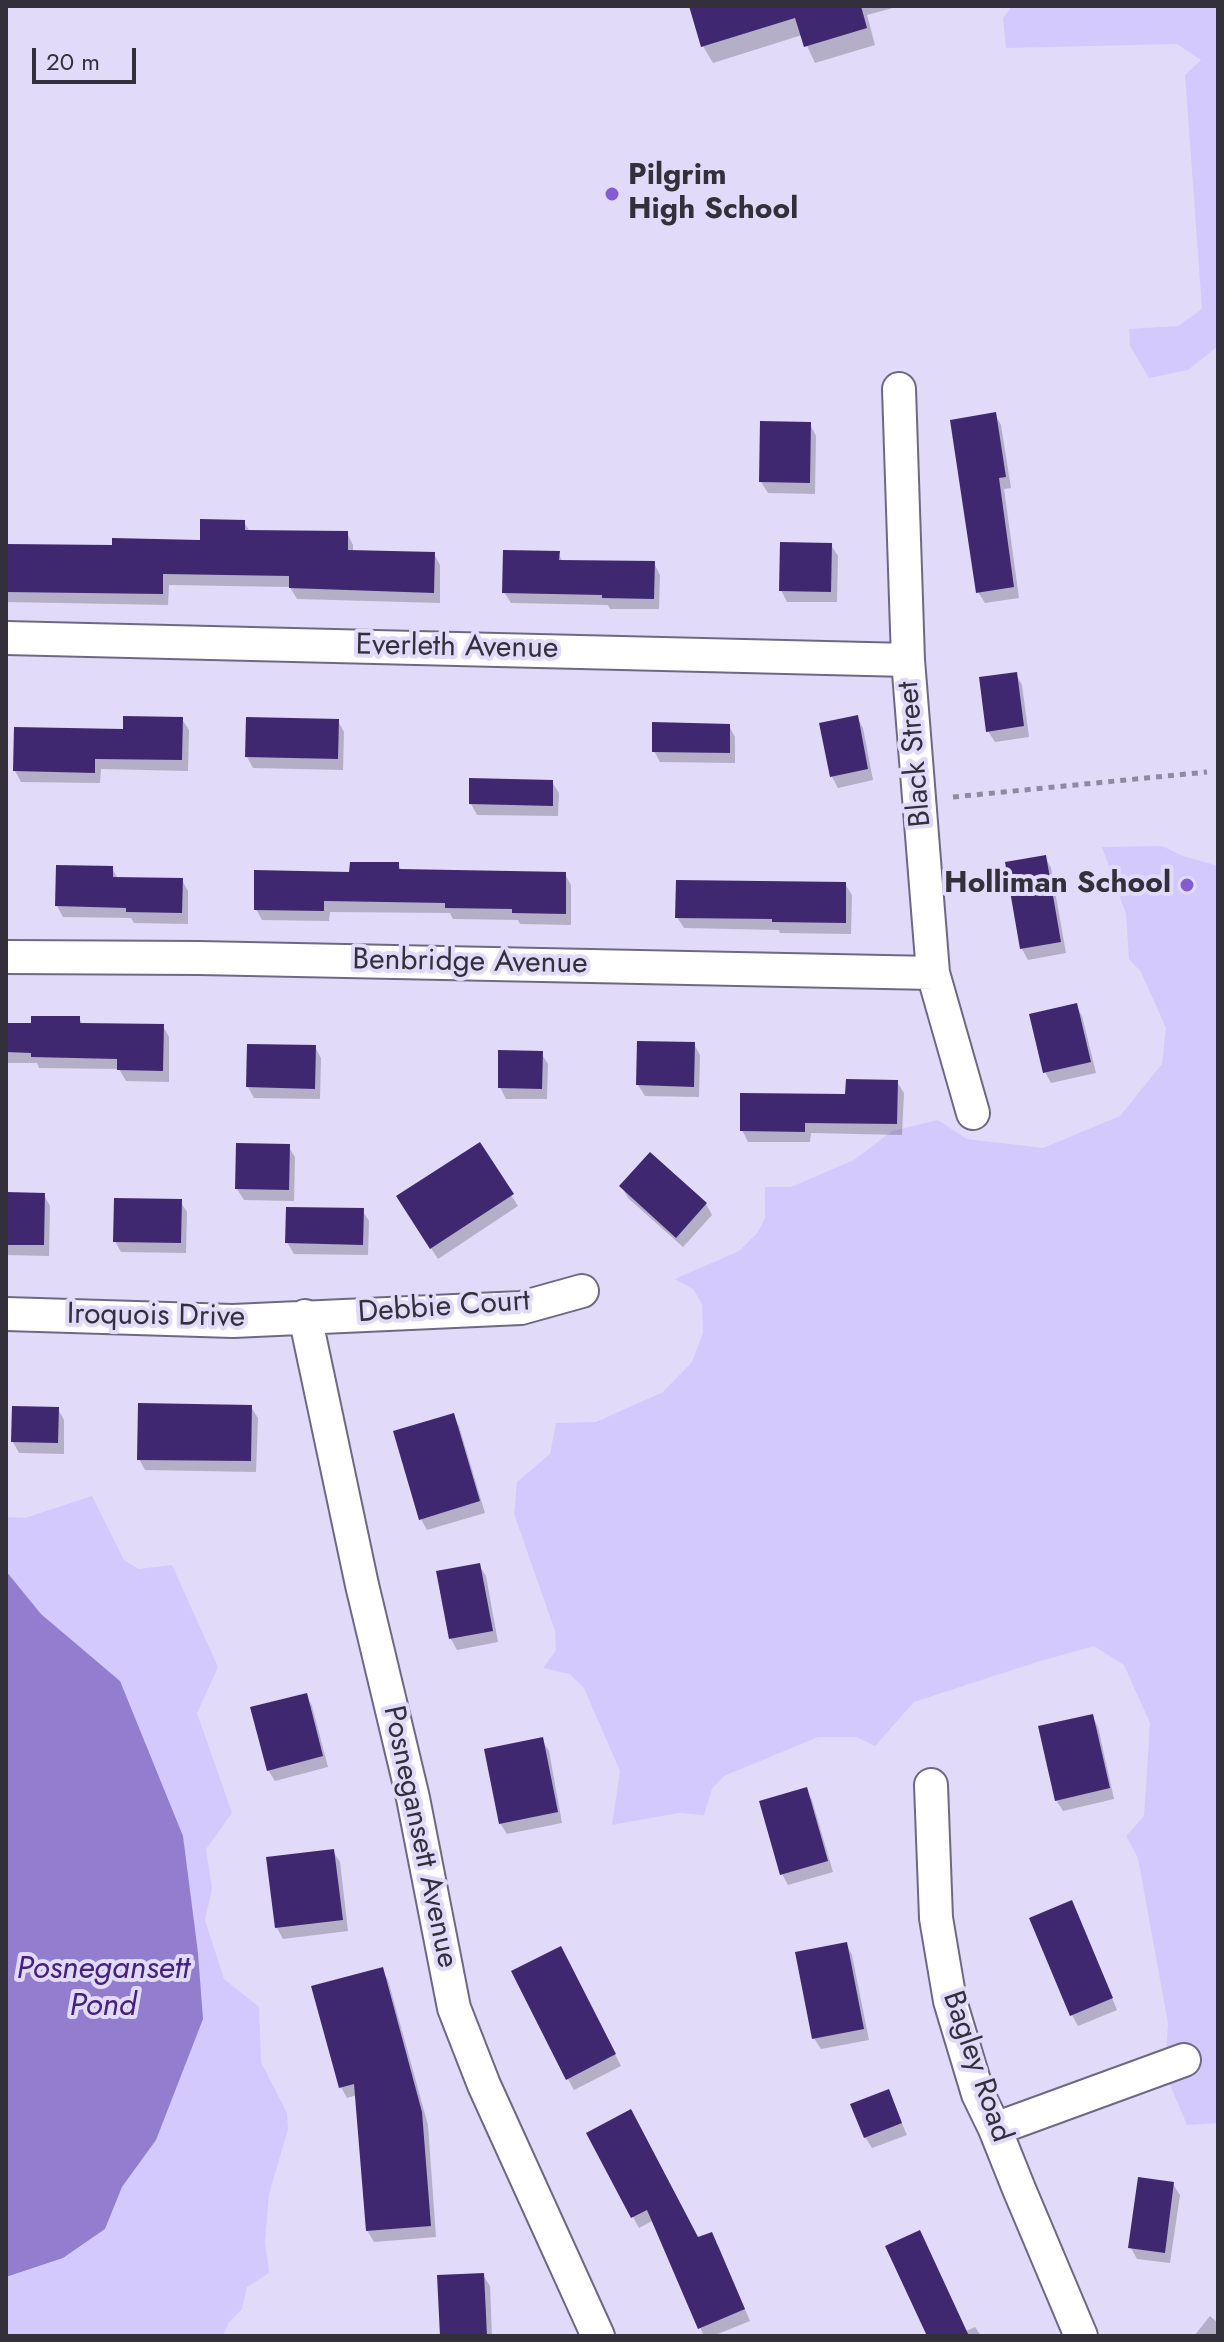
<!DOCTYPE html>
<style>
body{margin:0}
#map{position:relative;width:1224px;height:2342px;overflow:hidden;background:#e1dbf9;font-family:Jost,sans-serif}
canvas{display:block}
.frame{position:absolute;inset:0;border:8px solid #33303c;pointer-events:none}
.scale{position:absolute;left:32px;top:48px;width:104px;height:36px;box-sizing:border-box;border:4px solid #33303c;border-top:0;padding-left:10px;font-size:24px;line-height:28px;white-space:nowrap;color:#33303c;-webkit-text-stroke:6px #e1dbf9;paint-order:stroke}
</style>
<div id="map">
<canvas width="1224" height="2342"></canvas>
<div class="frame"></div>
<div class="scale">20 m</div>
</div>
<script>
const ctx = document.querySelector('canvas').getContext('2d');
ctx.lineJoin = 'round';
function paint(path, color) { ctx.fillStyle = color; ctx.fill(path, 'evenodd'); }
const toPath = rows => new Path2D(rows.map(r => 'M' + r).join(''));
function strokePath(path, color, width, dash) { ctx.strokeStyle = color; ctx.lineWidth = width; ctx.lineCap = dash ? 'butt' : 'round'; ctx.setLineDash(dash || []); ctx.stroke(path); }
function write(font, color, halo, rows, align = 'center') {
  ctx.font = font + ' Jost,sans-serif'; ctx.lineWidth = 8; ctx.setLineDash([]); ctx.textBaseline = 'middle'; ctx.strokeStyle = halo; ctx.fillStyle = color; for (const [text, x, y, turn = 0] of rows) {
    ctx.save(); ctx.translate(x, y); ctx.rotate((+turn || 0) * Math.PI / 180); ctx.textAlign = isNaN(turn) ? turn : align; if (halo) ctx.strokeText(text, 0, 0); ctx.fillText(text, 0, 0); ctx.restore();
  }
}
paint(toPath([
 [1012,6,1218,6,1218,346,1188,370,1149,378,1130,346,1129,329,1178,326,1202,309,1185,75,1201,60,1177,44,1006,48,1003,18],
 [1162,846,1183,856,1218,866,1218,2123,1187,2125,1165,2073,1168,2024,1138,1858,1126,1836,1144,1816,1150,1723,1124,1665,1094,1646,1037,1662,914,1702,875,1746,856,1737,818,1737,724,1776,712,1789,704,1815,678,1813,612,1825,620,1771,584,1688,570,1674,543,1668,556,1650,555,1631,514,1514,517,1482,550,1454,556,1423,596,1422,663,1392,692,1362,703,1333,702,1304,693,1289,675,1279,739,1251,758,1232,765,1218,765,1187,791,1187,854,1160,892,1131,938,1120,967,1139,1043,1148,1120,1116,1162,1064,1166,1028,1141,972,1129,959,1126,914,1102,847],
 [92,1496,124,1560,139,1569,172,1565,218,1667,197,1713,232,1813,206,1849,212,1889,205,1920,224,1979,259,2007,261,2062,287,2113,288,2129,269,2194,265,2242,269,2273,247,2287,242,2309,229,2322,223,2336,6,2336,6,2277,63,2258,105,2229,122,2187,156,2140,120,1681,41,1614,6,1571,6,1517,25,1518]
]), '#d4c9fd');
paint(toPath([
 [6,1571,41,1614,120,1681,183,1836,198,1953,203,2019,156,2140,122,2187,105,2229,63,2258,6,2277]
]), '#927dcf');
paint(toPath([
 [691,6,900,6,867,15,875,45,815,63,802,35,713,63,703,46],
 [995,414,1001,425,1011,488,1004,489,1019,598,985,603,978,592],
 [810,424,816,436,815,494,768,493,761,482],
 [244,522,250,532,347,533,353,545,353,552,434,554,440,565,440,603,297,599,290,587,169,585,168,605,6,602,6,546,114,547,202,542],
 [831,545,838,556,837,602,787,602,781,590],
 [558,553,563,562,654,563,660,575,659,609,610,609,608,605,511,603,504,592],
 [1016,674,1022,685,1029,737,995,742,988,731],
 [857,717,863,728,873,780,838,788,832,777],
 [182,719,189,730,188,771,101,769,100,783,21,782,15,771,125,731],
 [338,721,344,732,343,770,253,768,247,757],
 [729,726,735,737,735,763,660,762,654,751],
 [552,782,559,793,558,816,477,815,471,804],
 [1045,857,1051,868,1066,953,1028,960,1022,949],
 [398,864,402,871,565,874,571,885,571,925,520,924,518,920,453,919,450,913,330,912,329,921,262,920,256,909,351,874],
 [112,868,118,879,182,880,188,891,188,924,134,923,131,918,63,917,57,906],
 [845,884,852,895,851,934,780,933,779,930,684,928,677,917],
 [1076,1005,1082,1016,1096,1073,1051,1083,1045,1072],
 [79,1018,83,1025,163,1026,169,1037,169,1082,126,1081,119,1069,39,1068,37,1063,6,1063,6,1025,33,1025],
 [694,1044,700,1055,699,1097,645,1096,638,1085],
 [315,1047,321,1058,320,1099,254,1098,248,1087],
 [541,1053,548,1064,547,1099,506,1099,500,1087],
 [897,1082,904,1093,902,1135,811,1133,810,1142,748,1142,742,1130],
 [479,1144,518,1206,438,1259,405,1208],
 [288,1146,295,1157,294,1201,244,1200,237,1189],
 [622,1187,706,1204,712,1215,683,1247,628,1198],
 [6,1194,44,1195,50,1206,49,1256,6,1255],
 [180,1201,187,1212,186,1253,121,1252,115,1241],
 [362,1210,369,1221,368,1255,294,1254,287,1242],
 [251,1407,258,1418,256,1472,145,1470,139,1459],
 [58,1409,64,1420,64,1454,19,1453,13,1442],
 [453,1415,459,1426,485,1513,427,1530,421,1519],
 [479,1565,486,1576,498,1642,457,1650,451,1639,439,1573],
 [306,1695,312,1706,328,1767,275,1781,268,1770],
 [1092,1716,1098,1727,1114,1799,1063,1811,1056,1800],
 [542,1740,549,1751,562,1823,507,1834,500,1823],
 [806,1789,812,1800,833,1872,788,1885,782,1874],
 [333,1851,340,1862,348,1931,283,1939,277,1928],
 [1077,1913,1117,2010,1078,2026,1072,2015],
 [846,1944,852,1955,869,2040,821,2049,814,2038],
 [567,1959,621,2066,574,2090,568,2079],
 [382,1969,388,1980,428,2125,436,2237,374,2242,367,2230,357,2095,347,2098,341,2087],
 [888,2091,907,2135,872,2148,865,2137],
 [589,2134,698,2240,718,2245,750,2321,713,2336,704,2336,654,2220,639,2228],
 [1173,2184,1180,2195,1170,2263,1137,2259,1131,2248],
 [483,2275,490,2286,492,2336,442,2336],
 [1210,2316,1218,2323,1218,2336,1194,2336],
 [975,2327,981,2336,931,2336,966,2331]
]), '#0003');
paint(toPath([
 [689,6,861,6,867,28,804,47,795,18,701,47],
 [996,412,1006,477,999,478,1014,587,976,593,950,420],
 [760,421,811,422,810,483,759,482],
 [200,519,245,520,245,530,348,531,348,550,435,552,434,593,289,588,289,576,163,574,163,594,6,592,6,544,112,545,112,538,200,540],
 [780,542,832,543,831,592,779,591],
 [503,550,560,551,559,560,655,561,654,599,602,598,602,595,502,593],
 [1017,672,1024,726,986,732,979,677],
 [858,715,868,769,830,777,819,723],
 [123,716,183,717,182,760,95,759,95,773,13,771,14,727,123,729],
 [246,717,339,719,338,759,245,757],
 [652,722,730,724,730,753,652,752],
 [469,778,553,780,553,806,469,804],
 [1046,855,1061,942,1020,949,1005,862],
 [350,862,399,862,399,869,566,872,566,914,512,913,512,909,445,908,445,903,324,901,324,911,254,910,254,870,349,872],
 [56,865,113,866,113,877,183,878,182,913,126,912,126,908,55,906],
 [676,880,846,882,846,923,772,922,772,919,675,918],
 [1077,1003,1091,1062,1043,1073,1029,1014],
 [31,1016,80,1016,80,1023,164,1024,163,1071,117,1070,117,1059,31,1057,31,1053,6,1052,6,1023,31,1023],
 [637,1041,695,1042,694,1087,636,1085],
 [247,1044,316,1045,315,1089,246,1087],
 [498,1050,543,1051,542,1089,498,1088],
 [846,1079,898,1080,897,1124,805,1123,805,1132,740,1131,740,1093,845,1094],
 [480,1142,514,1194,430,1249,396,1196],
 [236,1143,290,1144,289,1190,235,1189],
 [650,1152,707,1203,676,1238,619,1186],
 [6,1192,45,1193,44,1245,6,1245],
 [114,1198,182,1199,181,1243,113,1242],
 [286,1207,364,1208,363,1245,285,1243],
 [138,1403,252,1405,251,1461,137,1460],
 [12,1406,59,1407,58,1443,11,1442],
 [454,1413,480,1501,419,1520,393,1431],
 [480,1563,493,1631,449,1639,436,1571],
 [307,1693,323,1756,267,1771,250,1707],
 [1093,1714,1110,1788,1055,1801,1038,1726],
 [543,1737,558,1812,499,1824,484,1749],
 [807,1787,828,1861,780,1875,759,1801],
 [334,1849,343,1920,275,1928,266,1857],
 [1072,1900,1113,1998,1070,2016,1029,1918],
 [847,1942,864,2029,812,2039,795,1952],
 [561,1946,616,2054,566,2080,511,1971],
 [383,1967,422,2112,431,2226,366,2231,354,2084,339,2088,311,1986],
 [889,2089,902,2123,864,2138,850,2104],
 [631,2109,698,2237,712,2232,745,2309,698,2329,647,2210,631,2218,586,2133],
 [1138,2177,1174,2182,1165,2253,1128,2248],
 [920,2230,969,2336,927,2336,885,2246],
 [484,2273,487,2336,440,2336,437,2275]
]), '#402871');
const minor = toPath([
 [899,389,908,660,933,973,973,1113],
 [6,638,908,660],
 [6,957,199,958,933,973],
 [6,1314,233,1321,521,1308,582,1291],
 [305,1316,362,1585,413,1798,454,2008,484,2085,598,2336],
 [931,1785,936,1918,950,2001,978,2094,995,2129,1019,2189,1081,2336],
 [995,2129,1184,2060]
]);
strokePath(minor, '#6e6983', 36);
strokePath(toPath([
 [953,797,1207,772]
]), '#8f8aa0', 5, [6, 6]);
strokePath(minor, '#fff', 32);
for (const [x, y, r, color] of [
 [612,194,8,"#825bd5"],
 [1187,885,8,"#825bd5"]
]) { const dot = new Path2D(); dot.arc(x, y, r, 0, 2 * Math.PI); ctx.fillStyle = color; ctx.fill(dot); strokePath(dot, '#e1dbf9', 3); }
write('bold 30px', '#33303c', '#e1dbf9', [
 ["Pilgrim",628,177],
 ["High School",628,211],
 ["Holliman School",1171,885,"right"]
], 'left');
write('30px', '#33303c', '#e1dbf9', [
 ["Everleth Avenue",457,648,1],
 ["Black Street",916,754,-95],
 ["Benbridge Avenue",470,963,1],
 ["Debbie Court",444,1308,-4],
 ["Iroquois Drive",156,1317,1],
 ["Posnegansett Avenue",419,1837,78],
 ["Bagley Road",976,2067,71]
]);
write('italic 32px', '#462182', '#e1dbf9', [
 ["Posnegansett",103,1970],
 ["Pond",103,2007]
]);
</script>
